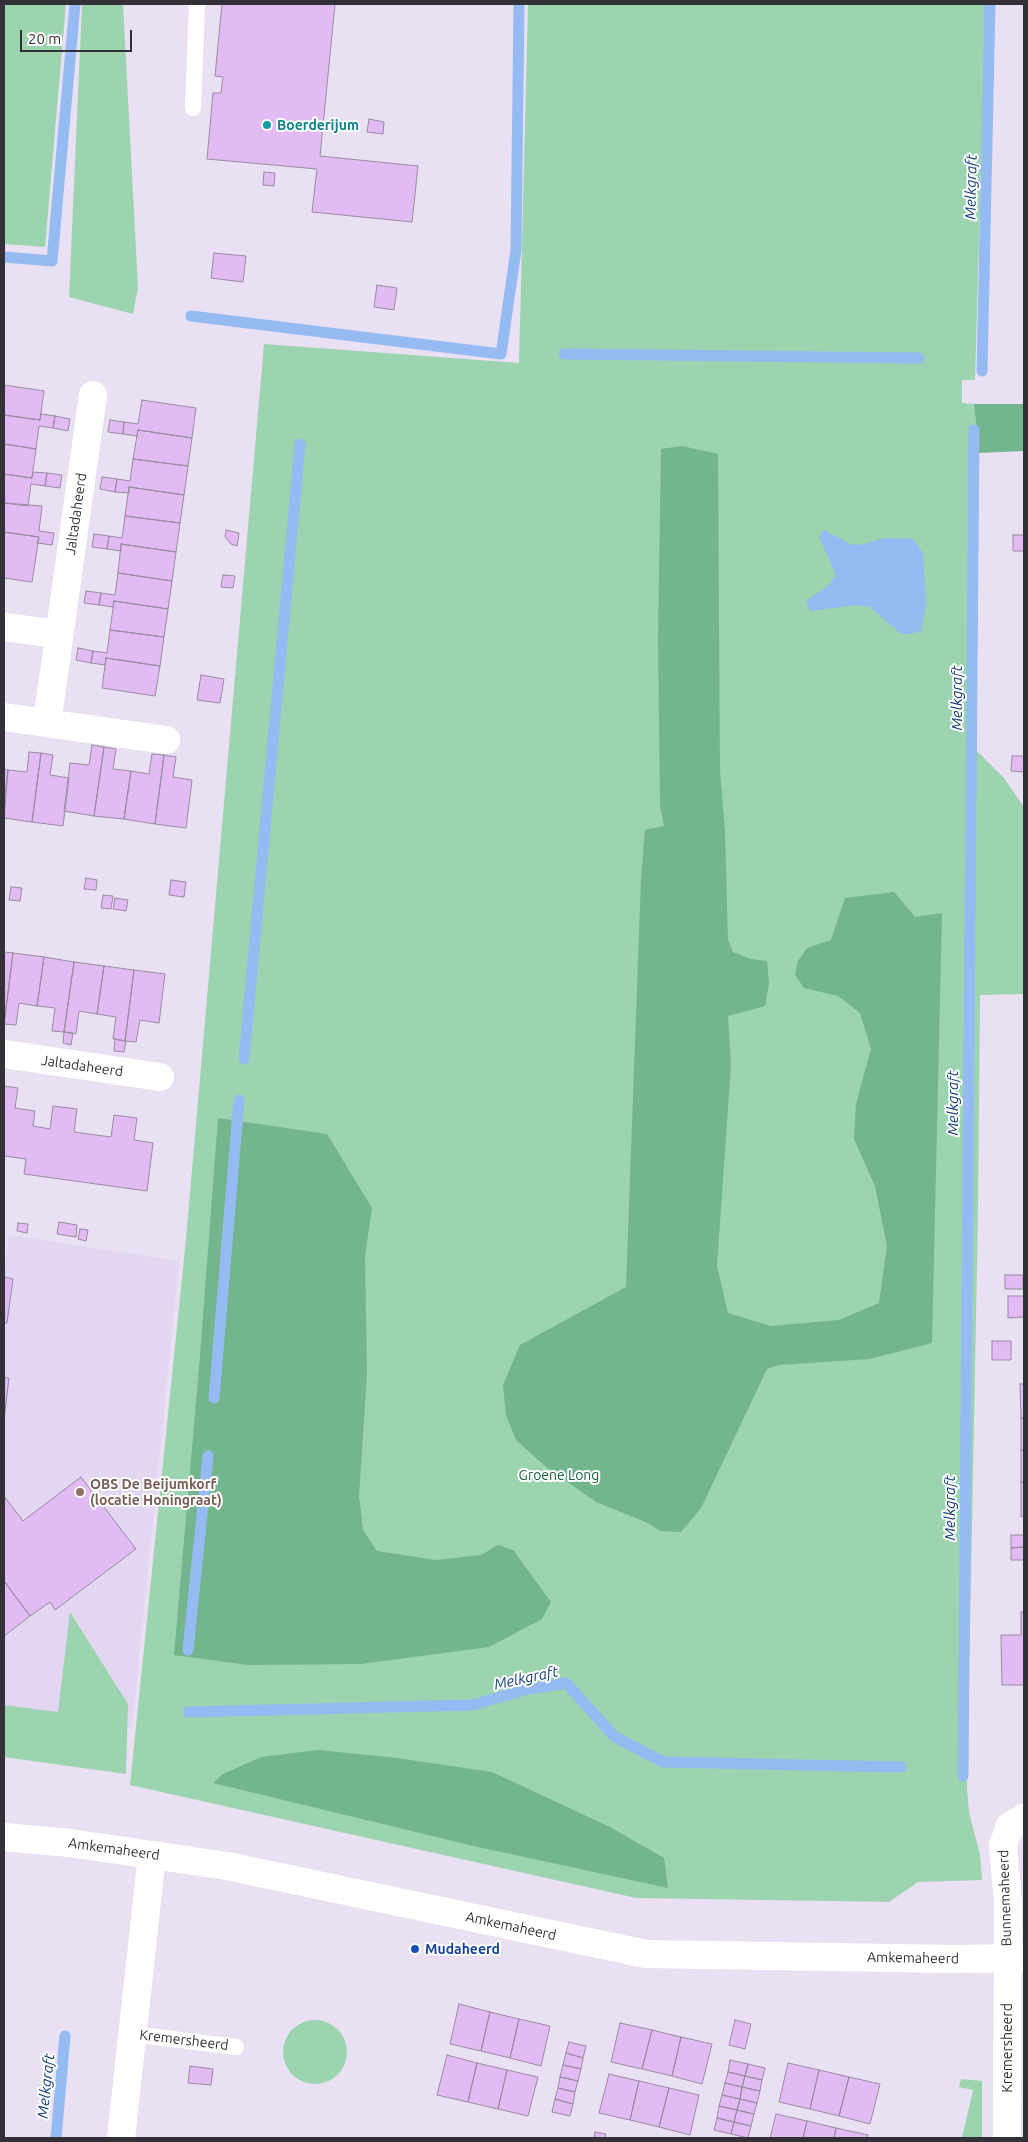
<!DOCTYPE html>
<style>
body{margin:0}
#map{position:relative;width:1028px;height:2142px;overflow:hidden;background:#e9e0f4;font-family:Ubuntu,sans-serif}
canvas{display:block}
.frame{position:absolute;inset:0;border:5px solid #343038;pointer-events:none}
.scale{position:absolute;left:20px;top:30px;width:112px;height:22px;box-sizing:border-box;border:2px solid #343038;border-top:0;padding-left:6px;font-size:15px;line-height:18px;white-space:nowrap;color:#343038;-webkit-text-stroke:4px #fff;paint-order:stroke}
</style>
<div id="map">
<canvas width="1028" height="2142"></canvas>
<div class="frame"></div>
<div class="scale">20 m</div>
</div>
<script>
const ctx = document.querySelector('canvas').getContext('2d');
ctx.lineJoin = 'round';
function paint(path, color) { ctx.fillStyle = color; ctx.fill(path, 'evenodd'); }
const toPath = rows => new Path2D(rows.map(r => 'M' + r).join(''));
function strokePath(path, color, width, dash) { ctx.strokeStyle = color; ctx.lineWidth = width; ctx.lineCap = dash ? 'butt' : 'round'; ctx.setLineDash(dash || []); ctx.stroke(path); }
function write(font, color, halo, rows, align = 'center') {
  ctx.font = font + ' Ubuntu,sans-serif'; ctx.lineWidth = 4; ctx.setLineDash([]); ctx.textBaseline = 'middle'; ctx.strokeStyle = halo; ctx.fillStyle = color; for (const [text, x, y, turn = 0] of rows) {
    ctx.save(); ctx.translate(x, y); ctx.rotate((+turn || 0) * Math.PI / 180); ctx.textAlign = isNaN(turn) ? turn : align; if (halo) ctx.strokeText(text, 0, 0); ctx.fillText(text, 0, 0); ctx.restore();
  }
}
paint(toPath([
 [9,1235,179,1261,132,1728,4,1709,4,1275]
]), '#e3d6f1');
paint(toPath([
 [4,4,66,4,45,247,4,244],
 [82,4,123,4,138,288,133,314,69,297],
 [528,4,986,4,975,380,962,380,962,403,974,404,979,453,976,750,1004,778,1024,807,1024,994,980,995,978,1212,967,1788,969,1812,980,1855,982,1880,918,1882,889,1902,636,1898,130,1785,186,1239,264,344,519,363],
 [70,1612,128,1704,126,1774,4,1757,4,1705,58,1712],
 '283 2052a32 32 0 1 1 64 0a32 32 0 1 1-64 0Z',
 [961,2079,982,2081,982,2138,962,2138,973,2090,959,2087]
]), '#9cd4b0');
paint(toPath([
 [974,404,1024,404,1024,451,979,453],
 [682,446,718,454,720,771,725,831,728,940,733,952,751,959,767,961,769,983,765,1006,728,1016,731,1065,717,1266,728,1313,771,1326,839,1320,879,1303,887,1246,875,1186,854,1139,856,1104,871,1049,860,1013,838,996,804,988,795,975,798,961,807,948,831,940,845,898,894,892,915,917,942,913,932,1343,870,1359,779,1365,767,1369,701,1508,681,1532,660,1531,648,1523,596,1502,546,1467,516,1440,506,1415,503,1385,520,1345,626,1287,641,879,645,830,664,826,660,805,658,636,661,449],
 [218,1118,327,1134,372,1208,365,1256,367,1374,359,1496,363,1530,377,1551,436,1560,481,1555,498,1545,513,1550,551,1602,542,1619,489,1647,361,1664,248,1665,174,1655,200,1356],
 [318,1750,397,1758,492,1772,610,1827,664,1858,668,1888,478,1847,213,1783,223,1774,261,1757]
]), '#73b58c');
paint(toPath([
 [824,530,850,544,861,545,884,538,913,539,923,553,926,605,921,631,911,634,901,634,870,607,857,605,810,611,806,601,828,586,836,575,819,537]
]), '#96bbf3');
strokePath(toPath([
 [4,257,52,261,75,4],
 [191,316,501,354,516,250,519,4],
 [564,354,919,358],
 [982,371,990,4],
 [244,1059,300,444],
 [214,1398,239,1100],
 [188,1650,208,1456],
 [188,1712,472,1705,528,1689,566,1683,615,1737,663,1762,901,1767],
 [963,1776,974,430],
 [56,2138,65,2036]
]), '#96bbf3', 11);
const building = toPath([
 [222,4,335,4,320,156,418,166,412,222,312,212,317,169,207,159,213,93,221,93,223,77,215,76,222,4],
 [369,119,384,122,383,134,367,132,369,119],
 [264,172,275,173,274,186,263,185,264,172],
 [214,253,246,256,243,282,211,278,214,253],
 [377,285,397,288,394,310,374,307,377,285],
 [4,385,44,391,40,420,4,415,4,385],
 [142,400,196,408,192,438,138,430,137,436,123,434,124,422,138,424,142,400],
 [41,414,55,416,53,428,39,426,36,449,4,444,4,415,40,420,41,414],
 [55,416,70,419,68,431,53,428,55,416],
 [110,420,124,422,123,434,108,432,110,420],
 [138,430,192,438,188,466,133,459,138,430],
 [4,444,36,449,32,478,4,474,4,444],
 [133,459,188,466,184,495,129,487,129,493,115,492,117,479,130,481,133,459],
 [33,472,47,473,45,486,31,484,28,506,4,503,4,474,32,478,33,472],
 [47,473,62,475,60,488,45,486,47,473],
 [102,477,117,479,115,492,100,489,102,477],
 [129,487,184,495,180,523,125,516,129,487],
 [4,503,42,506,39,531,54,533,52,545,37,543,39,537,4,532,4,503],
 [125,516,180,523,176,552,121,544,121,551,107,549,109,536,122,538,125,516],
 [226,530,239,533,237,546,231,544,225,537,226,530],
 [4,532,39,537,32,582,4,578,4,532],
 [94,534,109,536,107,549,92,547,94,534],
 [1013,535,1024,535,1024,551,1013,551,1013,535],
 [121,544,176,552,172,581,118,573,121,544],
 [118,573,172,581,168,609,114,601,113,607,99,605,101,593,115,595,118,573],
 [223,575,235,576,233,588,221,587,223,575],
 [86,591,101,593,99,605,84,603,86,591],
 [114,601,168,609,164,637,110,630,114,601],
 [110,630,164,637,160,666,106,658,105,665,91,663,93,651,107,653,110,630],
 [78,648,93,651,91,663,76,660,78,648],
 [106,658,160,666,155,696,102,688,106,658],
 [201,675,224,679,220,703,197,700,201,675],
 [92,745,104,747,94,816,64,811,70,763,89,765,92,745],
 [104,747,116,749,113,769,131,771,124,819,94,816,104,747],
 [29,752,41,753,32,822,4,818,8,770,27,772,29,752],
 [41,753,53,755,50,775,69,778,63,826,32,822,41,753],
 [152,754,164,755,155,824,124,819,131,771,149,774,152,754],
 [164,755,176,757,173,777,192,780,186,828,155,824,164,755],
 [1012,756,1024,756,1024,772,1011,771,1012,756],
 [4,769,8,770,4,802,4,769],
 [86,878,97,880,96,890,84,889,86,878],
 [171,880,186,882,184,897,169,895,171,880],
 [11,887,22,888,20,901,9,900,11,887],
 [103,895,113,896,111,909,101,908,103,895],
 [115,898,128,900,126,911,113,909,115,898],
 [4,952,13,953,4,1024,4,952],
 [13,953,44,957,37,1006,19,1003,16,1025,4,1024,13,953],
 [44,957,74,962,64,1032,52,1031,55,1008,37,1006,44,957],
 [74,962,104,966,97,1014,79,1011,76,1034,64,1032,74,962],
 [104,966,134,970,125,1041,113,1039,116,1017,97,1014,104,966],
 [134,970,165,974,159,1023,140,1020,136,1042,125,1041,134,970],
 [64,1032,73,1033,71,1045,63,1043,64,1032],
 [115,1039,126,1041,124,1052,114,1051,115,1039],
 [4,1086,18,1088,15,1108,35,1111,33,1126,50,1129,53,1106,77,1109,74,1132,111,1137,114,1115,137,1118,134,1140,153,1143,147,1191,24,1174,26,1159,4,1156,4,1086],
 [59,1222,77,1225,76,1237,57,1234,59,1222],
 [18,1223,28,1224,27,1233,17,1231,18,1223],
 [80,1229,88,1230,86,1241,78,1239,80,1229],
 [1005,1275,1023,1275,1023,1289,1005,1289,1005,1275],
 [4,1277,13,1279,7,1323,4,1323,4,1277],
 [1008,1296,1024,1296,1024,1317,1008,1318,1008,1296],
 [992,1341,1011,1341,1011,1360,992,1360,992,1341],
 [4,1377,9,1378,4,1420,4,1377],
 [1020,1384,1024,1384,1024,1418,1021,1418,1020,1384],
 [1021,1418,1024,1418,1024,1450,1021,1450,1021,1418],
 [1021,1450,1024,1450,1024,1482,1021,1482,1021,1450],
 [81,1477,136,1549,55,1610,50,1602,30,1616,4,1581,4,1496,23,1521,81,1477],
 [1021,1482,1024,1482,1024,1516,1021,1517,1021,1482],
 [1011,1535,1024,1535,1024,1547,1011,1548,1011,1535],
 [1024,1547,1024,1560,1011,1560,1011,1548,1024,1547],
 [4,1581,30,1616,4,1636,4,1581],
 [1021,1612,1024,1612,1024,1685,1002,1685,1001,1635,1021,1635,1021,1612],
 [459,2004,490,2012,481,2051,450,2044,459,2004],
 [490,2012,519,2019,510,2058,481,2051,490,2012],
 [519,2019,550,2026,541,2066,510,2058,519,2019],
 [735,2020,751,2024,745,2049,729,2045,735,2020],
 [620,2023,652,2030,642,2069,611,2062,620,2023],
 [652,2030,681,2037,672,2076,642,2069,652,2030],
 [681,2037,712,2044,702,2084,672,2076,681,2037],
 [569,2042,586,2046,583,2058,566,2053,569,2042],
 [566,2053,583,2058,581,2069,563,2065,566,2053],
 [447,2055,477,2063,468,2102,437,2095,447,2055],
 [730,2060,748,2064,745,2076,728,2072,730,2060],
 [477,2063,507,2070,498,2109,468,2102,477,2063],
 [788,2063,819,2070,810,2109,779,2102,788,2063],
 [748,2064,765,2068,762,2080,745,2076,748,2064],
 [563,2065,581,2069,578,2081,560,2077,563,2065],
 [190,2066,213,2069,211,2085,188,2083,190,2066],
 [507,2070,538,2077,528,2116,498,2109,507,2070],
 [819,2070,849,2077,839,2116,810,2109,819,2070],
 [728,2072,745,2076,742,2087,725,2083,728,2072],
 [609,2074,639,2081,630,2120,599,2113,609,2074],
 [745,2076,762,2080,760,2091,742,2087,745,2076],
 [560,2077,578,2081,575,2092,558,2088,560,2077],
 [849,2077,880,2084,870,2124,839,2116,849,2077],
 [639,2081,669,2088,659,2127,630,2120,639,2081],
 [725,2083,742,2087,740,2099,722,2095,725,2083],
 [742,2087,760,2091,757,2103,740,2099,742,2087],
 [558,2088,575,2092,573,2104,555,2099,558,2088],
 [669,2088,699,2095,690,2135,659,2127,669,2088],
 [722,2095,740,2099,737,2110,719,2106,722,2095],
 [555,2099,573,2104,570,2116,552,2112,555,2099],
 [740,2099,757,2103,754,2114,737,2110,740,2099],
 [719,2106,737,2110,734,2122,717,2118,719,2106],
 [737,2110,754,2114,751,2126,734,2122,737,2110],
 [776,2114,807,2121,803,2138,770,2138,776,2114],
 [717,2118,734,2122,731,2134,714,2130,717,2118],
 [807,2121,836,2128,834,2138,803,2138,807,2121],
 [734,2122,751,2126,748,2138,731,2134,734,2122],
 [836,2128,868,2135,867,2138,834,2138,836,2128],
 [595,2132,606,2134,605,2138,594,2138,595,2132]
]);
paint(building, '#e2bbf5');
strokePath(building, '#988c9e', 1);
strokePath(toPath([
 [193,108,197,4],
 [133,2034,236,2047]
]), '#fff', 16);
strokePath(toPath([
 [4,627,59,634],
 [4,717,166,740],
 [47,723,93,395],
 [4,1054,160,1077],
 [121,2138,152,1855],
 [1007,2138,1008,1903,1003,1845,1010,1826,1024,1818]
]), '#fff', 28);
strokePath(toPath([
 [4,1837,70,1843,227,1866,646,1954,954,1959,1024,1958]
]), '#fff', 28);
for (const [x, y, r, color] of [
 [267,125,5,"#0f9aa8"],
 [80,1492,5,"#8d6e63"],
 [415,1949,5,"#1a4fb4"]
]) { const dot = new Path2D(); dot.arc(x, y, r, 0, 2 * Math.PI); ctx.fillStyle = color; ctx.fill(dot); strokePath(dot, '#fff', 2); }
write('bold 14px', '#0d838f', '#fff', [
 ["Boerderijum",277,125]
], 'left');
write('14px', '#343038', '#fff', [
 ["Jaltadaheerd",76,514,-82],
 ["Jaltadaheerd",82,1066,8],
 ["Amkemaheerd",114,1849,8],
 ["Bunnemaheerd",1005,1898,-92],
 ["Amkemaheerd",511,1926,12],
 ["Amkemaheerd",913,1958,1],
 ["Kremersheerd",184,2040,7],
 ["Kremersheerd",1007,2048,-90]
]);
write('14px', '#16633c', '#fff', [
 ["Groene Long",559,1475]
]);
write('bold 14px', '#785e54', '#fff', [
 ["OBS De Beijumkorf",90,1484],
 ["(locatie Honingraat)",90,1500]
], 'left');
write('bold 14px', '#164399', '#fff', [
 ["Mudaheerd",425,1949]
], 'left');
write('italic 15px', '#123e7f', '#fff', [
 ["Melkgraft",971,187,-89],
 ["Melkgraft",957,698,-90],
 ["Melkgraft",953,1103,-90],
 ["Melkgraft",950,1508,-90],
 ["Melkgraft",526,1678,-12],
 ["Melkgraft",46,2086,-84]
]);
</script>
